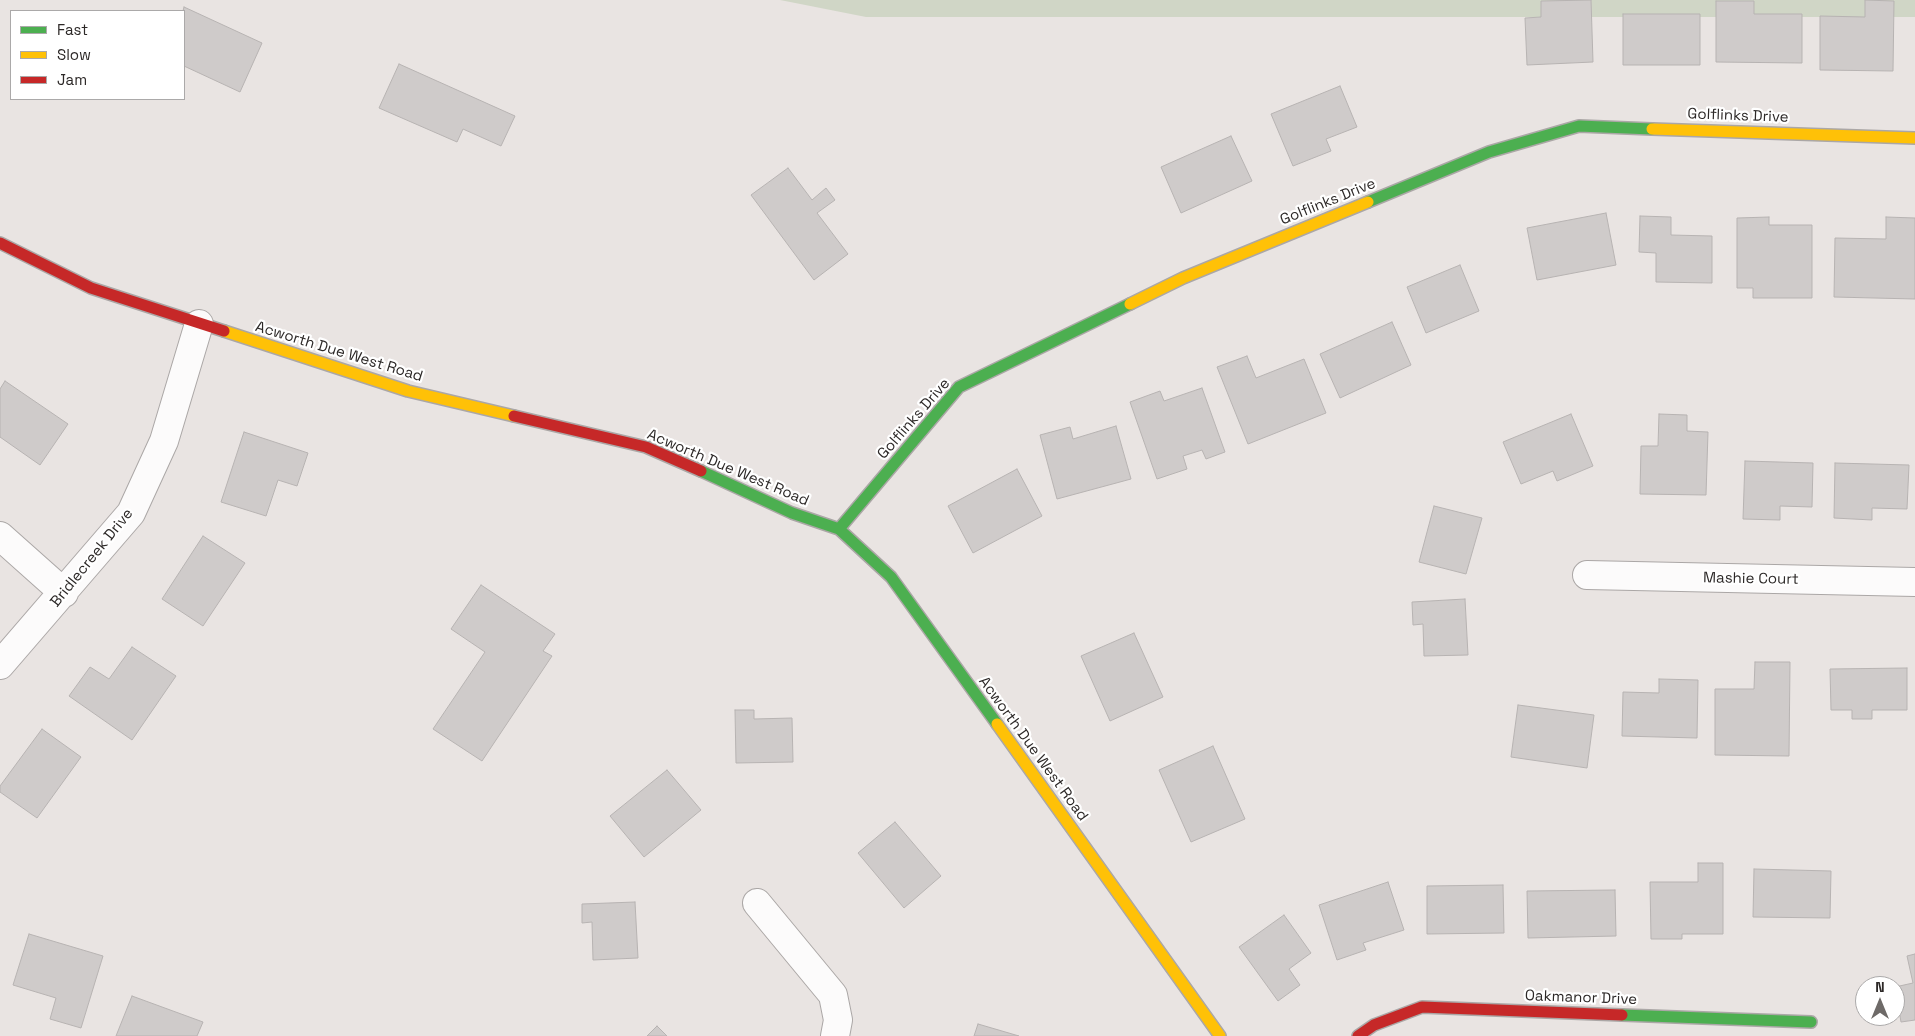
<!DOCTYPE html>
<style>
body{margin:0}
#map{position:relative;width:1915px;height:1036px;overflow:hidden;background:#e9e4e2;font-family:"Space Grotesk",sans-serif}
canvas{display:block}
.legend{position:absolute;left:10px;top:10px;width:175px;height:90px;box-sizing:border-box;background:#fff;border:1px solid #aba9a9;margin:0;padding:6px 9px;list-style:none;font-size:15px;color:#2c2827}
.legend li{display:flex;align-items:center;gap:10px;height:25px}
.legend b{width:25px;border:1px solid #aba9a9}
.north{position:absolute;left:1855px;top:976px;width:50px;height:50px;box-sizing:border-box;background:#fff;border:1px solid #aba9a9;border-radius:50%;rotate:0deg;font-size:14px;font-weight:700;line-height:20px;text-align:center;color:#2c2827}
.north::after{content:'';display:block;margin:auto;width:18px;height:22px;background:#6e6a68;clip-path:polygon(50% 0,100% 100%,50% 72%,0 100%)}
</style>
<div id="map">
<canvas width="1915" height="1036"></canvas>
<ul class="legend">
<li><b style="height:6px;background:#4caf50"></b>Fast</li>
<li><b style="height:6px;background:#ffc107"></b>Slow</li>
<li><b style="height:6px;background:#c62828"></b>Jam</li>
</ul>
<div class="north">N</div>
</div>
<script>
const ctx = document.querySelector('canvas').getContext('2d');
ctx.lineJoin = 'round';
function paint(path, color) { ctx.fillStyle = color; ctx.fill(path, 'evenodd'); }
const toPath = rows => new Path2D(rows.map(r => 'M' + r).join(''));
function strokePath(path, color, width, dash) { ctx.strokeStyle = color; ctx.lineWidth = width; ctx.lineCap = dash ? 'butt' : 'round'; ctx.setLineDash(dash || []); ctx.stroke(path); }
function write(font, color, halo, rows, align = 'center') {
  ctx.font = font + ' "Space Grotesk",sans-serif'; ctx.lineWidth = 4.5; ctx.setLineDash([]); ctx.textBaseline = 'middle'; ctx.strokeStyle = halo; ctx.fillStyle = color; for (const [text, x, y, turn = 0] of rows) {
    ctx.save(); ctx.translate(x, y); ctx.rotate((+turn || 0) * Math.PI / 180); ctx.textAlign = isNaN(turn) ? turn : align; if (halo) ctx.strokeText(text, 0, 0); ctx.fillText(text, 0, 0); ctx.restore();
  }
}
paint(toPath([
 [780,0,1915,0,1915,17,866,17]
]), '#d0d6c6');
const building = toPath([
 [1591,0,1593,62,1527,65,1525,18,1541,17,1541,1,1591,0],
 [1865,0,1894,1,1893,71,1820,70,1820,16,1865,17,1865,0],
 [1716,1,1754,1,1754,14,1802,14,1802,63,1716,62,1716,1],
 [184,7,262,43,240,92,184,66,183,11,184,7],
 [1623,14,1700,14,1700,65,1623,65,1623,14],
 [399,64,515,116,501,146,463,129,457,142,379,108,399,64],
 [1340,86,1357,127,1326,139,1331,151,1293,166,1271,114,1340,86],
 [1231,136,1252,181,1181,213,1161,167,1231,136],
 [788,168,812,200,826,188,835,200,817,213,848,254,814,280,751,195,788,168],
 [1606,213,1616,265,1537,280,1527,228,1606,213],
 [1640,216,1671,217,1671,235,1712,236,1712,283,1656,282,1656,253,1639,252,1640,216],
 [1769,217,1769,225,1812,225,1812,298,1753,298,1753,288,1737,288,1737,218,1769,217],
 [1886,217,1915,218,1915,299,1834,297,1835,238,1886,239,1886,217],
 [1460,265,1479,311,1426,333,1407,287,1460,265],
 [1392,322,1411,365,1340,398,1320,354,1392,322],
 [1247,356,1256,378,1304,359,1326,413,1248,444,1217,367,1247,356],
 [5,381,68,424,40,465,0,437,0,389,5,381],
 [1202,388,1225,452,1206,459,1202,450,1183,456,1187,469,1157,479,1130,402,1160,391,1164,401,1202,388],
 [1571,414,1593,466,1557,481,1553,471,1521,484,1503,442,1571,414],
 [1659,414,1687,415,1687,431,1708,432,1706,495,1640,494,1641,446,1658,446,1659,414],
 [1116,426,1131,479,1057,499,1040,435,1070,427,1073,439,1116,426],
 [244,432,308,453,297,486,278,480,266,516,221,502,244,432],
 [1745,461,1813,463,1812,507,1780,506,1780,520,1743,519,1745,461],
 [1835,463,1909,465,1907,509,1872,508,1872,520,1834,518,1835,463],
 [1017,469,1042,516,973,553,948,506,1017,469],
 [1434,506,1482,518,1466,574,1419,562,1434,506],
 [203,536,245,563,203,626,162,599,203,536],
 [481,585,555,634,543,651,552,656,482,761,433,729,485,652,451,629,481,585],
 [1465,599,1468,655,1424,656,1423,624,1413,625,1412,602,1465,599],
 [1134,633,1163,697,1110,721,1081,656,1134,633],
 [132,647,176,676,132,740,69,696,90,667,109,679,132,647],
 [1755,662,1790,662,1789,756,1715,755,1715,689,1754,689,1755,662],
 [1907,668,1907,710,1872,710,1872,719,1852,719,1852,710,1831,710,1830,669,1907,668],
 [1659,679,1698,680,1697,738,1622,736,1623,692,1659,693,1659,679],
 [1518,705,1594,715,1587,768,1511,757,1518,705],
 [735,710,754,710,754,719,792,718,793,762,736,763,735,710],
 [42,729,81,757,37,818,0,792,0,786,42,729],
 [1213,746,1245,819,1191,842,1159,770,1213,746],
 [667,770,701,810,644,857,610,816,667,770],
 [895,822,941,876,904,908,858,853,895,822],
 [1698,863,1723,863,1723,934,1682,934,1682,939,1651,939,1650,882,1698,882,1698,863],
 [1754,869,1831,871,1830,918,1753,917,1754,869],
 [1388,882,1404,930,1363,943,1366,950,1337,960,1319,905,1388,882],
 [1503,885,1504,933,1427,934,1427,886,1503,885],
 [1615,890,1616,936,1528,938,1527,891,1615,890],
 [635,902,638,958,593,960,592,922,582,923,582,904,635,902],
 [1284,915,1311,953,1289,969,1300,985,1278,1001,1239,947,1284,915],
 [29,934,103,956,81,1028,50,1019,56,998,13,985,29,934],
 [1915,954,1915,1020,1901,1022,1895,987,1913,983,1907,956,1915,954],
 [132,996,203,1022,197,1036,116,1036,132,996],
 [978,1024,1019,1036,974,1036,978,1024],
 [657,1026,667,1036,647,1036,657,1026]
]);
paint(building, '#cfcbca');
strokePath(building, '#b7b3b2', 1);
const street = toPath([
 [0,536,64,593],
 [1587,575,1915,582],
 [0,665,131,513,164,441,199,324],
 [757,903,833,995,838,1020,835,1036]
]);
const fast = toPath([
 [1368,202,1489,152,1579,126,1652,129],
 [701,471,792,513,839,529,891,577,997,724],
 [839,529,959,387,1130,304],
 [1622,1015,1811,1022]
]);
const slow = toPath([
 [1652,129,1915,138],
 [1130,304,1183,278,1368,202],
 [224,331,408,391,514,416],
 [997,724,1220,1036]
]);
const jam = toPath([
 [0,243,91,288,224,331],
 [514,416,646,447,701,471],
 [1358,1036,1374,1025,1422,1007,1622,1015]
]);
strokePath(street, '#aba7a6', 30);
strokePath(fast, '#aba7a6', 14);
strokePath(slow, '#aba7a6', 14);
strokePath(jam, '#aba7a6', 14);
strokePath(street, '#fcfbfb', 28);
strokePath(fast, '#4caf50', 11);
strokePath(slow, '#ffc107', 11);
strokePath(jam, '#c62828', 11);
write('15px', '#2c2827', '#fff', [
 ["Golflinks Drive",1738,116,2],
 ["Golflinks Drive",1328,202,-22],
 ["Acworth Due West Road",339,352,17],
 ["Golflinks Drive",914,419,-49],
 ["Acworth Due West Road",728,468,23],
 ["Bridlecreek Drive",92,558,-51],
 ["Mashie Court",1751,579,1],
 ["Acworth Due West Road",1033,749,54],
 ["Oakmanor Drive",1581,998,2]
]);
</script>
